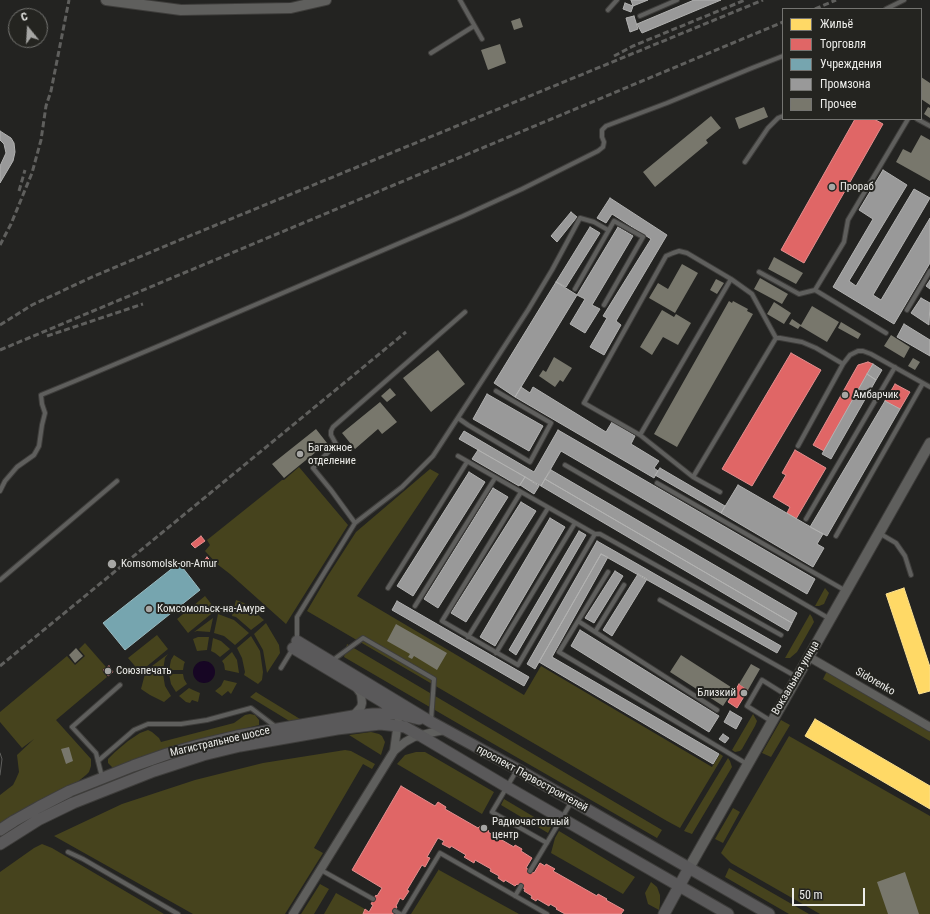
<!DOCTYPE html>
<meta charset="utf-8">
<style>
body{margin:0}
#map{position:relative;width:930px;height:914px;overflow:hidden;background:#232321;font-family:"Roboto Condensed",sans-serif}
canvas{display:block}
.legend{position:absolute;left:782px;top:8px;width:140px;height:112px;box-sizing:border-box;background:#242420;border:1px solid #747471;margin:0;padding:5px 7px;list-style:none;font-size:12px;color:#ededea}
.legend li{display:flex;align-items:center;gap:8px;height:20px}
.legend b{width:20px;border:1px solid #747471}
.north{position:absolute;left:8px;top:8px;width:40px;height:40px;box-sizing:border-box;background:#242420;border:1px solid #747471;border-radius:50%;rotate:342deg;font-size:11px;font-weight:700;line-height:16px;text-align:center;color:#ededea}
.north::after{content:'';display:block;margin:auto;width:14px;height:18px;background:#a6a6a4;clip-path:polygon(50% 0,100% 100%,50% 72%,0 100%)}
.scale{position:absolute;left:792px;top:888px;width:73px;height:18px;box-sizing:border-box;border:2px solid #ededea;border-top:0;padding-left:5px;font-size:12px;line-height:14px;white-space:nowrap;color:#ededea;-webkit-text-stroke:3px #242420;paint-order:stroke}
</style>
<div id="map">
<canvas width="930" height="914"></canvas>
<ul class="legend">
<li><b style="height:11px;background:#ffd966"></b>Жильё</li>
<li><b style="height:11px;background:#e06666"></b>Торговля</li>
<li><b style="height:11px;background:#76a5af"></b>Учреждения</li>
<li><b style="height:11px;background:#999"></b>Промзона</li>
<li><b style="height:11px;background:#78776c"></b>Прочее</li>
</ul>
<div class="north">С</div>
<div class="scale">50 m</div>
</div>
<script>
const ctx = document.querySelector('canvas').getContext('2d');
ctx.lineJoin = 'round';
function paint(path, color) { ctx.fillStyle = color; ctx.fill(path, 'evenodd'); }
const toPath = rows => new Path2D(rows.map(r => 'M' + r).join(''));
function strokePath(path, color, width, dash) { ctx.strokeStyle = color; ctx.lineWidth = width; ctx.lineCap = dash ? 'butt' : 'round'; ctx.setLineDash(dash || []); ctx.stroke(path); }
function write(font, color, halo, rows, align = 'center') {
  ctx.font = font + ' "Roboto Condensed",sans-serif'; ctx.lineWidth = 4; ctx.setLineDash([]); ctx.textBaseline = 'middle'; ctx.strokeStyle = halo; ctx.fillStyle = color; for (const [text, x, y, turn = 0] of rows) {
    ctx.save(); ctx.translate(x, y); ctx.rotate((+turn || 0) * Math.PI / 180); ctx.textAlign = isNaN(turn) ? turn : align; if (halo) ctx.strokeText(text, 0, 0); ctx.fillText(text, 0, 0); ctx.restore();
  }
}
paint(toPath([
 [299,467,348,525,286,624,230,574,217,564,205,551,210,545,207,540,282,480,284,480],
 [430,469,439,474,357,596,524,695,541,666,712,767,720,754,723,756,680,828,667,821,307,611,327,577,356,532],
 [825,588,829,593,824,604,819,606,815,606],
 [205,596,216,610,188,633,177,619],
 [236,600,244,603,264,620,251,630,236,617,232,616],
 [218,614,234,620,249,633,235,645,224,636,214,633],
 [810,614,812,617,814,622,797,652,790,658,785,658],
 [213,618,210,632,197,631,194,632],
 [266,623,279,645,280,653,267,673,263,650,254,634],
 [157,635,168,649,140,672,128,658],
 [251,636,260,651,263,672,262,680,258,684,244,675,245,672,242,658,237,648],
 [198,637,209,637,207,650,197,651,193,639],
 [213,638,221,641,230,649,220,657,215,653,211,651],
 [85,643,106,667,102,670,107,677,56,720,91,759,91,766,89,772,86,775,75,784,0,825,0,795,13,785,16,779,19,772,17,755,34,739,22,748,0,722,0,712,67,656,75,665,85,656,79,649],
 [347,644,662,830,657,838,452,720,344,657],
 [232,652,237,660,239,673,225,670,224,664,222,661],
 [168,654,165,658,163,670,148,669],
 [174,655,185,662,184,664,183,670,169,670,171,660],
 [827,671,930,731,930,741,823,679],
 [145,674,163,674,165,686,171,696,164,702,150,695,141,689],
 [169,674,183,674,184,679,187,684,176,692,171,684],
 [224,680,237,683,231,694,228,691,222,696,215,691,221,686],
 [189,688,193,690,200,693,198,702,192,700,190,703,186,702,179,696],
 [256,692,300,719,291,722,250,697],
 [250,714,255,715,259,720,259,725,198,740,113,768,108,763,108,759,115,752,128,741,140,733,148,730,152,732,159,738,161,742,234,723,245,715],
 [753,714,757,721,755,726,742,749,740,751,735,752,732,750],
 [781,720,790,725,771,757,762,753],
 [371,732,379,734,382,736,385,742,381,755,349,735],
 [789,736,930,816,930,914,820,914,731,863,721,853],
 [345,750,351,751,375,764,372,769,363,764,314,848,323,853,285,914,193,914,54,836,122,804,195,780,263,763],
 [416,752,425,752,494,792,482,814,397,764,405,755],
 [728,758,730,761,732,767,692,834,684,831],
 [504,799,551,827,548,833,501,805],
 [733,808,740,812,723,843,715,839],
 [559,831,635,877,623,894,551,853,555,838],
 [42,844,52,848,164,914,0,914,0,872,34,848],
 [729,868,809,914,789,914,725,877],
 [439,869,439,870,519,914,411,914],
 [651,882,657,887,660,895,660,903,659,910,648,904,645,893],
 [320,884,329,889,314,914,301,914],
 [336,893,365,909,363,914,324,914]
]), '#46431d');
paint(toPath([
 '193 672a11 11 0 1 1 22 0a11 11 0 1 1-22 0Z'
]), '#170624');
const homes = toPath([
 [904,588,930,667,930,691,919,694,886,594,904,588],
 [815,719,930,786,930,809,805,736,815,719]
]);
paint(homes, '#ffd966');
strokePath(homes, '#fadf8e', 1);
const shops = toPath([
 [855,119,874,119,883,124,804,263,781,250,855,119],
 [791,353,821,370,752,486,722,469,791,353],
 [868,362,873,364,824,451,813,445,858,365,868,362],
 [895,384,910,392,900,409,885,401,895,384],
 [795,450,826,468,796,519,787,513,790,507,773,497,786,475,782,473,795,450],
 [201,536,205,541,195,548,191,544,201,536],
 [207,557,212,562,208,566,204,561,207,557],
 [109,666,113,672,108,676,103,670,109,666],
 [739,684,748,690,737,708,728,702,739,684],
 [401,786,435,806,438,802,446,807,445,809,478,828,480,826,489,831,488,832,514,847,515,845,522,849,521,851,532,858,526,868,534,873,540,863,545,866,546,864,555,869,553,871,597,896,598,894,607,899,606,900,624,910,621,914,565,914,556,909,557,908,550,904,549,906,537,899,536,901,531,898,532,896,524,891,525,889,517,884,515,886,505,880,504,882,498,878,499,876,490,871,491,869,475,860,474,863,464,857,466,855,451,846,450,848,442,844,444,841,438,838,427,857,430,858,425,867,422,865,407,890,409,891,403,900,400,898,396,906,397,907,393,914,363,914,365,909,369,912,373,905,371,904,376,895,377,896,382,888,352,870,401,786]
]);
paint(shops, '#e06666');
strokePath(shops, '#e48e8e', 1);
const public = toPath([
 [179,563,200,590,125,650,103,623,179,563]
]);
paint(public, '#76a5af');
strokePath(public, '#9abbc1', 1);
const industry = toPath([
 [631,0,648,0,633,6,631,0],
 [694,0,721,0,642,33,637,24,694,0],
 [625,3,633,6,631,12,623,9,625,3],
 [634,16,638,29,630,32,626,18,634,16],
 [0,131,11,138,14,143,15,152,13,161,0,183,0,166,6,153,4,144,0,140,0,131],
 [883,170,907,185,849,281,856,286,914,189,930,198,873,295,881,300,930,218,930,263,894,324,833,287,873,219,859,210,883,170],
 [610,198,667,235,616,321,621,325,604,355,590,347,607,318,603,316,651,239,612,214,606,223,597,218,610,198],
 [571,212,577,217,557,242,551,236,571,212],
 [590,227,600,233,566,287,556,282,590,227],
 [618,227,633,236,592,305,600,309,585,333,570,324,585,299,577,295,618,227],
 [930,280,930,289,926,286,930,280],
 [556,282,577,295,515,397,494,383,556,282],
 [921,298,930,303,929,325,911,313,921,298],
 [904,324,930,340,930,356,897,337,904,324],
 [873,364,882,370,876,380,867,374,873,364],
 [867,374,876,380,831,459,822,454,867,374],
 [521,387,530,393,533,387,606,432,612,422,635,436,631,444,659,461,654,468,658,471,654,478,515,397,521,387],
 [487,394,543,426,529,451,473,419,487,394],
 [885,401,900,409,827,536,810,527,885,401],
 [558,430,815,579,807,594,561,451,541,486,459,439,464,431,534,472,558,430],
 [478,450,525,477,519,486,472,459,478,450],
 [660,468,725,506,721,513,655,475,660,468],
 [551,470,797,613,792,623,545,479,551,470],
 [469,472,485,482,413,596,397,586,469,472],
 [525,477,539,486,534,494,520,485,525,477],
 [545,479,792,623,788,631,541,486,545,479],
 [738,485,823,534,817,544,824,548,813,567,721,513,738,485],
 [493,488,508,497,438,608,424,599,493,488],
 [521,502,536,511,466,622,451,613,521,502],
 [550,518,565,527,495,646,480,637,550,518],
 [579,531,586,535,516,655,509,650,579,531],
 [597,541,781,646,777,653,601,554,535,669,527,664,597,541],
 [601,554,608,557,552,657,719,754,713,764,539,662,601,554],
 [615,571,623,576,594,623,585,618,615,571],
 [638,574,647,579,612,636,603,630,638,574],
 [397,601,529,677,524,686,392,610,397,601],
 [580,630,719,716,709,732,571,646,580,630],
 [730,711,742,718,736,729,724,722,730,711],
 [723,734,729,738,725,743,719,739,723,734]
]);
paint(industry, '#999');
strokePath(industry, '#b2b2b1', 1);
paint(toPath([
 [520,18,523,27,514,30,511,21],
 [500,44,506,63,488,70,481,50],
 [921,77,930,83,930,105,921,99],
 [764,107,768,117,739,129,735,118],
 [928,107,930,108,930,118,924,114],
 [711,116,721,128,706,140,708,143,655,187,643,172],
 [921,135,930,140,930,181,896,162,903,149,911,153],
 [774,257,803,273,796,284,768,269],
 [682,264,698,273,675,313,649,298,658,283,668,289],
 [760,278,788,294,782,304,754,289],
 [716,279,724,283,717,294,710,290],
 [729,301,732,303,733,301,748,309,747,311,753,314,677,447,654,434],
 [774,302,791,313,784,324,767,314],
 [812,306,839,322,827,342,800,326,798,329,789,324,792,319,801,325],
 [662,310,674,317,676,314,691,323,678,345,663,337,652,355,640,347],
 [841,322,861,334,858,339,838,328],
 [891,335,910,347,904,358,884,346],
 [438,350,465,384,431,412,403,378],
 [554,357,572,368,563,382,560,380,555,387,539,376,543,370,546,372],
 [913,358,920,362,915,370,908,366],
 [390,388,396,395,387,402,381,396],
 [380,402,397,422,382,434,378,429,355,449,342,433],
 [316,429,327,443,284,478,272,464],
 [396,624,447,653,437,670,414,656,412,659,408,657,410,654,387,641],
 [76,648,83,656,75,663,69,655],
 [681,655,734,689,723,706,670,672],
 [751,664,760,669,748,690,739,684],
 [69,747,73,761,66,764,61,749],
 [905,872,919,914,888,914,877,882]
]), '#78776c');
const service = toPath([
 [460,0,482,39],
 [886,9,904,0],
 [608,10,617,0],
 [640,16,677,0],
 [431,53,474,26],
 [917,119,930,126],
 [745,162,768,128,778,118,783,116],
 [759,272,799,294,815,290,886,333],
 [575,289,614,221,643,237,604,305],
 [815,290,844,242,848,220,908,119],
 [907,310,930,271],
 [776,338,780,338,802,342,816,348,843,364],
 [458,418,468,425,530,462,551,423,496,391],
 [640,435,731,279,687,253,679,251,673,253,666,256,584,403,640,435,693,477,720,492],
 [798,446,843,364,850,355,858,351,863,351,871,354,930,387],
 [458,456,595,534,600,534,781,635],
 [565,465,830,619],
 [693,477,776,338,752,294,731,279],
 [657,483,846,591],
 [0,491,5,481,17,467,34,455,39,446,42,425,45,413,42,404,41,395,75,381,168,342,463,216,522,189,598,151,603,147,604,142,602,137,602,130,606,126,667,103,752,68,783,56],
 [521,492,442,621,518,665,595,534],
 [806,519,895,367],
 [355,523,331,490,313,468,336,444,331,435,331,431,333,427,465,312],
 [879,533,896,543,905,556,911,575],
 [836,536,923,383],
 [0,580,117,481],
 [388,588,467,462],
 [660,600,797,677],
 [415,606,495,478],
 [578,621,608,572],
 [595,632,624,585],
 [468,637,548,508],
 [297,640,297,617,355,523,402,487,433,456,528,310,552,270,580,218,594,222,608,230],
 [496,653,575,523],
 [333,660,363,638,434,679,431,721],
 [281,668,292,650],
 [717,710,578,621,559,652,747,764],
 [771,721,747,706,762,680,786,695],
 [98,761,134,730,148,724,181,724,207,720,251,708,276,727],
 [517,770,492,812,547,843],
 [102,777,96,753,72,727,120,685],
 [68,852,83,859,178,914],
 [321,870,373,899],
 [530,871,572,801],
 [515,896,521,886],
 [395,911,400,914],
 [403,914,440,853,547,914]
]);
const minor = toPath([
 [809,657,930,727],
 [353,716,361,707,362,703,361,694,356,687],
 [394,751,398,722],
 [293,914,394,751,405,742,414,737,434,732,445,730]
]);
const tertiary = toPath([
 [106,0,181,10,291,8,326,0],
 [689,868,930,443]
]);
const secondary = toPath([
 [297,641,431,722,517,769,769,914],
 [293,648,383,702,399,714],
 [0,830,14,821,39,807,70,791,133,766,167,754,199,745,237,736,353,716,373,714,398,714,419,719],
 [0,844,38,820,73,803,154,771,203,755,240,746,337,729,380,724,398,726,405,727,421,736,507,787,728,914],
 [664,914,689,868]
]);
strokePath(service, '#3e3d3b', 6);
strokePath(minor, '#3e3d3b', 10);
strokePath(tertiary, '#3e3d3b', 12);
strokePath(secondary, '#3e3d3b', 13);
strokePath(service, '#5f5f5d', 4);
strokePath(minor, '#5f5f5d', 8);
strokePath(tertiary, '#5f5f5d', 10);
strokePath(secondary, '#5a595a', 11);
strokePath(toPath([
 [0,753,2,759,0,775]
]), '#5f5f5d', 1);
strokePath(toPath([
 [815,9,836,0],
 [614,56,633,46,745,0],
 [19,191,25,170],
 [0,245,11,224,32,173,41,140,46,106,51,91,69,0],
 [0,325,32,305,92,277,170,244,763,0],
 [47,336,143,304],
 [0,350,783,22],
 [0,666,406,332]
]), '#5f5f5d', 3, [6, 3]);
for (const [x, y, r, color] of [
 [832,187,4,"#a6a6a4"],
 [845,395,4,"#a6a6a4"],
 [300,454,4,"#a6a6a4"],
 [112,564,5,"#a6a6a4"],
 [149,609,4,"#a6a6a4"],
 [108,671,4,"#a6a6a4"],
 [744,693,4,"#a6a6a4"],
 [484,828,4,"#a6a6a4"]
]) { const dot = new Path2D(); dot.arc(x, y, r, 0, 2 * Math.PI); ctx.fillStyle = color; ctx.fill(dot); strokePath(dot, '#242420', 1.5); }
write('11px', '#ededea', '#242420', [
 ["Прораб",840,187],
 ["Амбарчик",853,395],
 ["Багажное",308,448],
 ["отделение",308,461],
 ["Komsomolsk-on-Amur",121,564],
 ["Комсомольск-на-Амуре",157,609],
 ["Союзпечать",116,671],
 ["Близкий",736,693,"right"],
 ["Радиочастотный",492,822],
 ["центр",492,835]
], 'left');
write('11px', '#ededea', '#242420', [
 ["Вокзальная улица",796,678,-60],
 ["Sidorenko",875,682,30],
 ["Магистральное шоссе",220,742,-13],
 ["проспект Первостроителей",532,779,29]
]);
</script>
